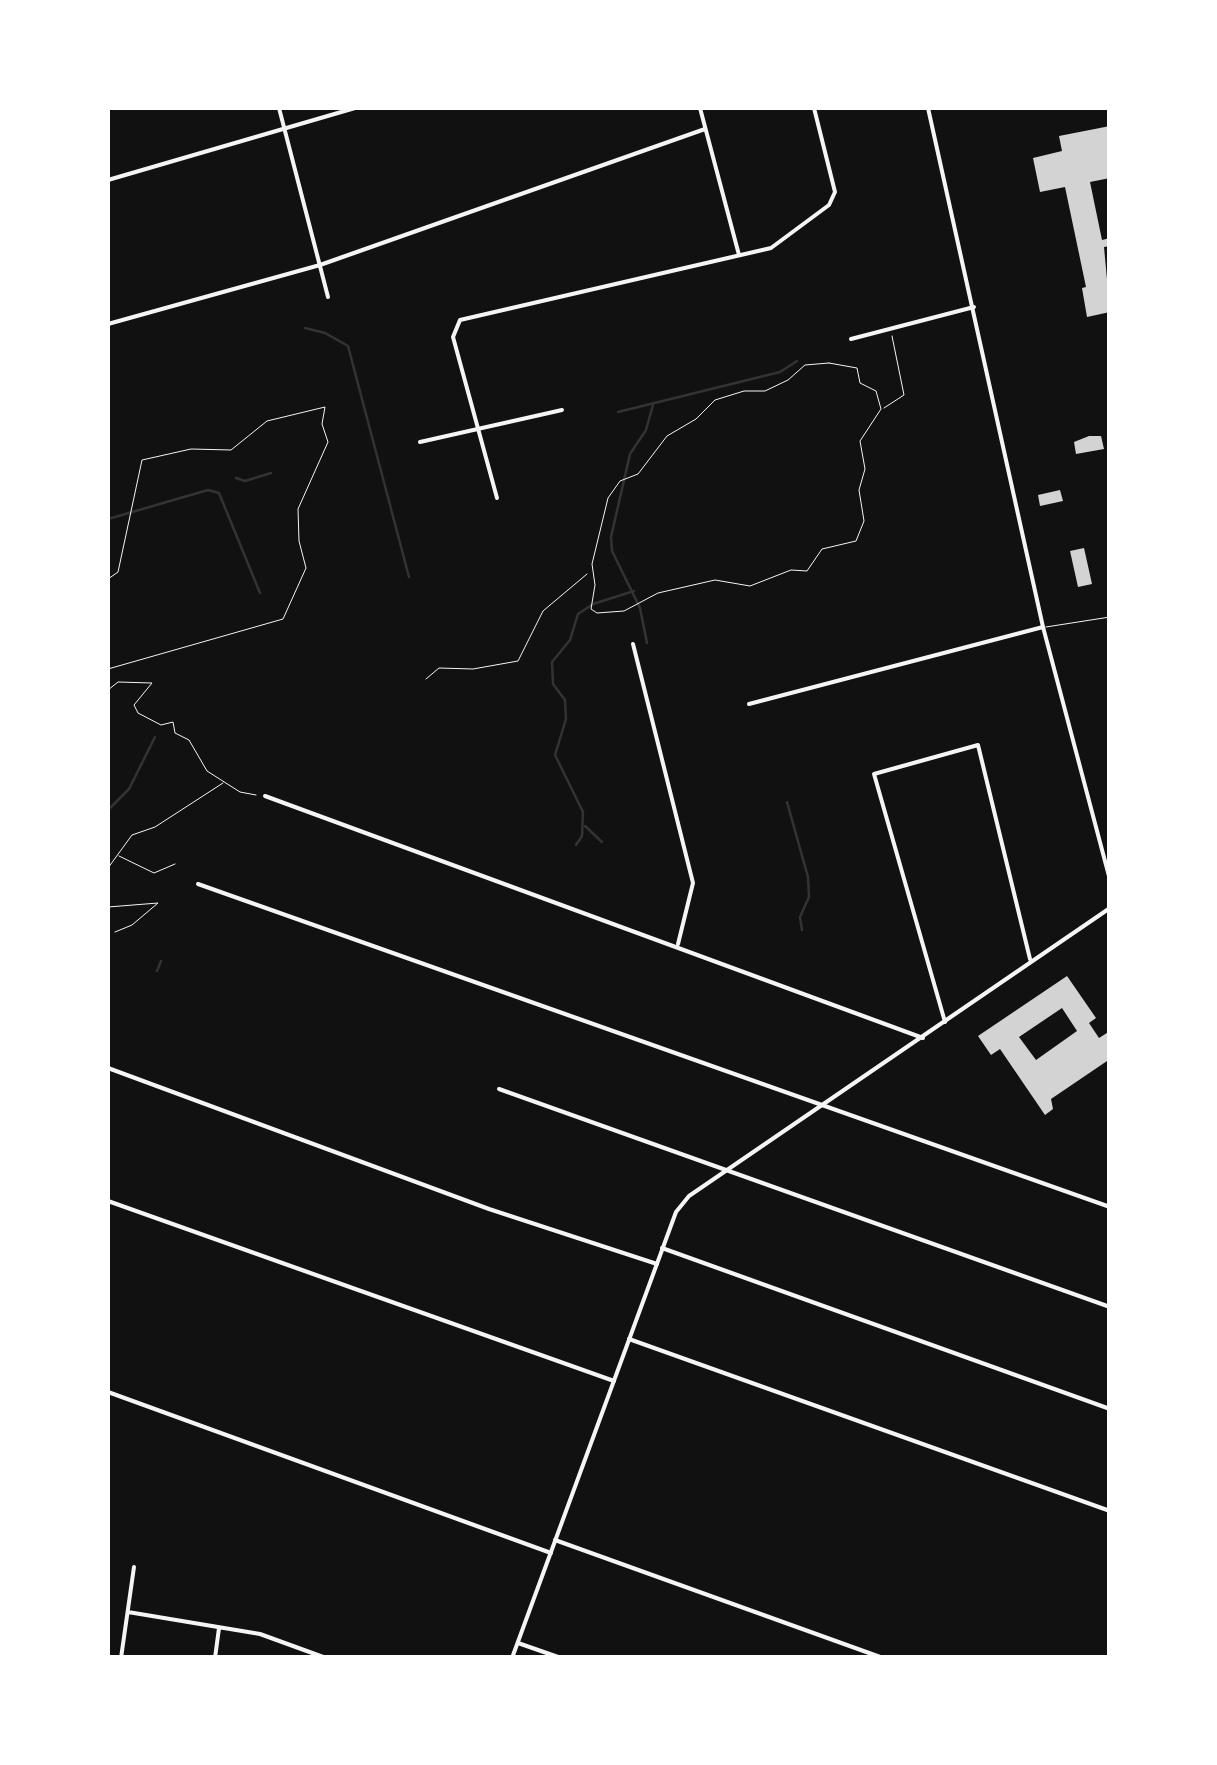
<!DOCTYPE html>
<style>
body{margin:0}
#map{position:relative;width:1217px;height:1765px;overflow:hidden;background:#111;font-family:"Source Sans 3",sans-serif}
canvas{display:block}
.frame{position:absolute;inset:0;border:110px solid #fff;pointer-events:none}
</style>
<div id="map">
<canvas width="1217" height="1765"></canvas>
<div class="frame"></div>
</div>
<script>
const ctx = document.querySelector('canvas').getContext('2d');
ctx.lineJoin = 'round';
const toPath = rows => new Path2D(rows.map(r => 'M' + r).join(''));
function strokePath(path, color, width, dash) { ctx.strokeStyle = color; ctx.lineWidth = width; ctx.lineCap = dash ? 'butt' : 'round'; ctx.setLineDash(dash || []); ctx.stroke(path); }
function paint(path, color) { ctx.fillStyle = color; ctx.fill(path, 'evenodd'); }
strokePath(toPath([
 [305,328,325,333,348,346,409,577],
 [618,412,780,372,797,361],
 [236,478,245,481,271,473],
 [108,519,208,490,219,493,260,593],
 [647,643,640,608,612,551,611,537,630,454,646,430,653,405],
 [787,802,808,877,809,897,800,917,802,930],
 [108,810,129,789,155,737],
 [585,826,602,842],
 [576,845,582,836,583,812,555,755,566,719,565,700,553,684,552,662,570,640,578,614,593,604,634,591],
 [157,971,161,961]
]), '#333', 2.5);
paint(toPath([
 [1110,126,1110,178,1090,182,1102,240,1110,238,1110,246,1104,247,1110,312,1087,317,1082,288,1086,287,1065,187,1040,192,1033,158,1062,151,1059,136],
 [1089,436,1101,436,1104,449,1076,454,1074,442],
 [1060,490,1063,501,1040,506,1038,495],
 [1084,548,1092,584,1078,587,1070,551],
 [1067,976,1096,1018,1089,1023,1099,1038,1110,1031,1110,1059,1051,1099,1053,1109,1045,1115,1000,1049,991,1055,978,1036],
 [1062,1008,1077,1031,1036,1060,1019,1037]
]), '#d3d3d3');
strokePath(toPath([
 [829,363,857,368,860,383,876,391,881,409,860,441,865,469,859,490,864,521,856,541,822,549,807,571,791,570,750,586,715,580,658,593,624,611,597,613,591,609,595,585,592,564,608,498,620,481,638,474,667,436,696,419,715,400,744,391,765,391,788,380,805,365,829,363],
 [884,408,904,395,892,336],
 [108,579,118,572,142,460,191,449,231,450,267,421,325,407,322,424,328,442,298,509,299,541,306,568,283,619,108,669],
 [426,679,439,668,473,669,518,661,543,611,587,574],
 [108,690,118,682,152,683,134,705,138,713,161,725,173,722,175,733,189,740,207,771,240,792,256,795],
 [119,856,154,873,175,864],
 [108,868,132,835,155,827,223,783],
 [108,907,158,903,132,925,115,932]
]), '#f5f5f5', 1);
strokePath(toPath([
 [1046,627,1110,617]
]), '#f5f5f5', 1);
strokePath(toPath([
 [279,108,328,297],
 [700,108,739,255],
 [108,180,355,108],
 [108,324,320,265,705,129],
 [851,339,974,307],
 [420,442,562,410],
 [497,498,453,337,460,320,771,248,829,205,835,192,814,108],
 [633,644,693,883,678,944],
 [749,704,1043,627],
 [265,796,923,1038],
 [198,884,1110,1207],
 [945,1022,874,774,978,745,1030,959],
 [108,1068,489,1209,657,1264],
 [499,1089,1110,1307],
 [108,1201,614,1381],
 [662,1248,1110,1409],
 [629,1339,1110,1511],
 [108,1392,551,1553],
 [555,1540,883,1658],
 [128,1612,260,1634,326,1658],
 [518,1643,561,1658],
 [121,1658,134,1567],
 [215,1658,219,1628]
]), '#f5f5f5', 4);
strokePath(toPath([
 [928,108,1043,627,1110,880],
 [512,1658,676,1212,689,1196,1110,908]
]), '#f5f5f5', 4);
</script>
